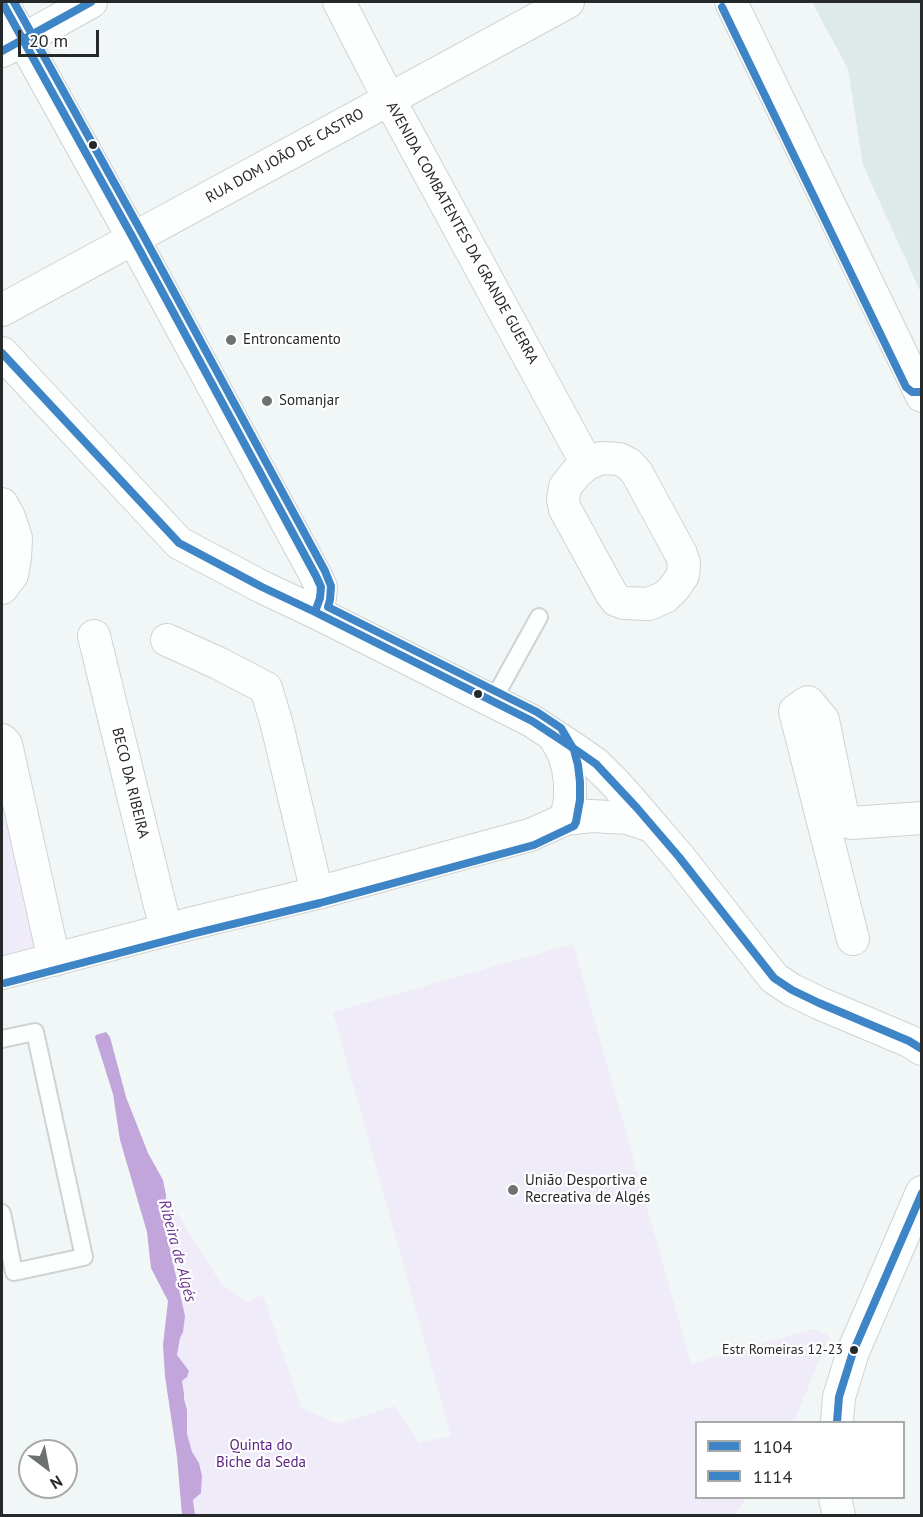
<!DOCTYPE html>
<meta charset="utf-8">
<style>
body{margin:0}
#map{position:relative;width:923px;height:1517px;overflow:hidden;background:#f1f6f6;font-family:"PT Sans",sans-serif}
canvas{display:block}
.frame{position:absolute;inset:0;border:3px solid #262929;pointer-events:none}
.legend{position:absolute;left:695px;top:1421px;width:210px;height:78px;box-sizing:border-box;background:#fff;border:2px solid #a8a9a9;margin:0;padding:8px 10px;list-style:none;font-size:18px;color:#262929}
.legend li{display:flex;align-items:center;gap:12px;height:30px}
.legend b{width:30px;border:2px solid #a8a9a9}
.north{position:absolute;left:18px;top:1439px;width:60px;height:60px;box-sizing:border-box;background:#fff;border:2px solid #a8a9a9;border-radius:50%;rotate:148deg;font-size:16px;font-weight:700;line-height:24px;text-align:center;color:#262929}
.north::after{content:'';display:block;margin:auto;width:21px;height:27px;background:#6d7171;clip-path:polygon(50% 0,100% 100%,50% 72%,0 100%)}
.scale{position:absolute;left:18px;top:30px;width:81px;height:27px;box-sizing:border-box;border:3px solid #262929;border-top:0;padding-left:8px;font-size:18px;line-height:21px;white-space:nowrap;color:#262929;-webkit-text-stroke:4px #fff;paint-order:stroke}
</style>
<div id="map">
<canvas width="923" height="1517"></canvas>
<div class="frame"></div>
<ul class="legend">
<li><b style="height:8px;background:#3d85c6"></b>1104</li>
<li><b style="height:8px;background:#3d85c6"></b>1114</li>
</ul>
<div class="north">N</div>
<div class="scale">20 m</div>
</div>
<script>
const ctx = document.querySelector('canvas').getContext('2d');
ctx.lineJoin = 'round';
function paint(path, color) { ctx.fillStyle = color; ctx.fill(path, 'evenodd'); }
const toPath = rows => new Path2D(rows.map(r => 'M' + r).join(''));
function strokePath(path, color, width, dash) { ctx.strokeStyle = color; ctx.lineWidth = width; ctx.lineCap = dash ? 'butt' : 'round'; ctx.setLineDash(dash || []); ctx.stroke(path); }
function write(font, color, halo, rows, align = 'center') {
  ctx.font = font + ' "PT Sans",sans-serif'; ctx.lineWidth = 4.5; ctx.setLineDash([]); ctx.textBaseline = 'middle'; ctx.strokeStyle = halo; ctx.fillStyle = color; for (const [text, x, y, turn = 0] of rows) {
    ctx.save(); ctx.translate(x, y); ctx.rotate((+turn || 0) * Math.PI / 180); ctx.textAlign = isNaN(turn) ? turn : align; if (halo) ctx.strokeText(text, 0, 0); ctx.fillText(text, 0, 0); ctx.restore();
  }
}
paint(toPath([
 [812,2,921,2,921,293,863,165,848,69]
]), '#ddeae8');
paint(toPath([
 [2,787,41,948,2,958],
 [573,944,691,1364,813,1329,829,1336,794,1422,696,1422,696,1498,747,1498,745,1501,733,1515,195,1515,194,1500,201,1493,202,1476,199,1463,192,1452,187,1434,187,1410,183,1399,184,1394,182,1381,187,1377,189,1371,177,1355,180,1338,183,1332,164,1223,166,1195,221,1284,248,1302,263,1295,301,1408,338,1424,395,1406,419,1443,451,1436,333,1012]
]), '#efebf8');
paint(toPath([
 [106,1032,110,1037,126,1097,148,1153,163,1180,166,1195,164,1223,185,1316,183,1332,180,1338,177,1355,189,1371,187,1377,182,1381,184,1394,184,1399,187,1410,187,1434,192,1452,199,1463,202,1476,201,1493,193,1500,195,1515,182,1515,177,1457,165,1376,163,1345,168,1301,151,1268,147,1232,120,1140,113,1094,95,1037,96,1035]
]), '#c1a5db');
const service = toPath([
 [492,702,539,617],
 [2,1039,35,1032,84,1257,14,1272,2,1213]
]);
const minor = toPath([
 [2,2,133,238,316,576,321,587,320,598,315,612],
 [339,2,389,99,587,464],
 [731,2,922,396],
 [2,51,91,2],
 [2,310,568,2],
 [2,353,179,543,262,587,315,612,532,721,576,750,596,764,616,784,637,808,679,857,774,978,792,990,819,1003,909,1041,922,1049],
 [601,458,619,459,629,464,637,473,681,554,684,563,683,575,675,587,665,597,649,604,624,603,616,600,611,593,565,509,563,500,565,487,576,473,587,464,601,458],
 [2,504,9,517,16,538,15,558,12,575,2,588],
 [94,636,166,930],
 [167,640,218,663,266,688,277,725,317,893],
 [554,736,564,754,568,768,570,783,570,800,566,819],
 [2,740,6,744,54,960],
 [853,939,795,711,808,702,823,720,843,817,851,823,922,818],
 [2,973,193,923,317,893,530,835,566,819,591,816,628,818,652,826],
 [837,1422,839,1397,853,1352,922,1192],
 [835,1498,839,1516]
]);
strokePath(service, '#cfd3d3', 20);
strokePath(minor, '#cfd3d3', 34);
strokePath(service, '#fdfefe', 16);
strokePath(minor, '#fdfefe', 32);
strokePath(toPath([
 [2,2,133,238,316,576,321,587,320,598,315,612],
 [2,51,91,2],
 [2,353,179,543,262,587,315,612,532,721,576,750,596,764,637,808,679,857,774,978,792,990,819,1003,909,1041,922,1049],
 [837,1422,839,1397,853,1352,922,1193]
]), '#3d85c6', 8);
strokePath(toPath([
 [722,7,906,387,912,392,922,392],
 [5,983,196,933,320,903,534,845,574,826,576,822,580,800,580,782,578,765,574,750,561,728,537,712,328,607,330,600,331,586,325,571,142,233,14,2]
]), '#3d85c6', 8);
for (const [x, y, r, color] of [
 [93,145,5,"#262929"],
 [231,340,6,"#6d7171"],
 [267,401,6,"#6d7171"],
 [478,694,5,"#262929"],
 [513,1190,6,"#6d7171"],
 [854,1350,5,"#262929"]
]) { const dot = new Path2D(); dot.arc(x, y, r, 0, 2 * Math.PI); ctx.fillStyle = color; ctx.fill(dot); strokePath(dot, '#fff', 2); }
write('14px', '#262929', '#fff', [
 ["Estr Romeiras 12-23",843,1350]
], 'right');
write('15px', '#262929', '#fff', [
 ["RUA DOM JOÃO DE CASTRO",285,156,-29],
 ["AVENIDA COMBATENTES DA GRANDE GUERRA",462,233,61],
 ["BECO DA RIBEIRA",130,783,76]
]);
write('15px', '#262929', '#fff', [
 ["Entroncamento",243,340],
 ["Somanjar",279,401],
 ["União Desportiva e",525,1181],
 ["Recreativa de Algés",525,1198]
], 'left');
write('15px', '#5a227f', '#fff', [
 ["Quinta do",261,1446],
 ["Biche da Seda",261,1463]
]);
write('italic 16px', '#6c3693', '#fff', [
 ["Ribeira de Algés",177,1251,75]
]);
</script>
